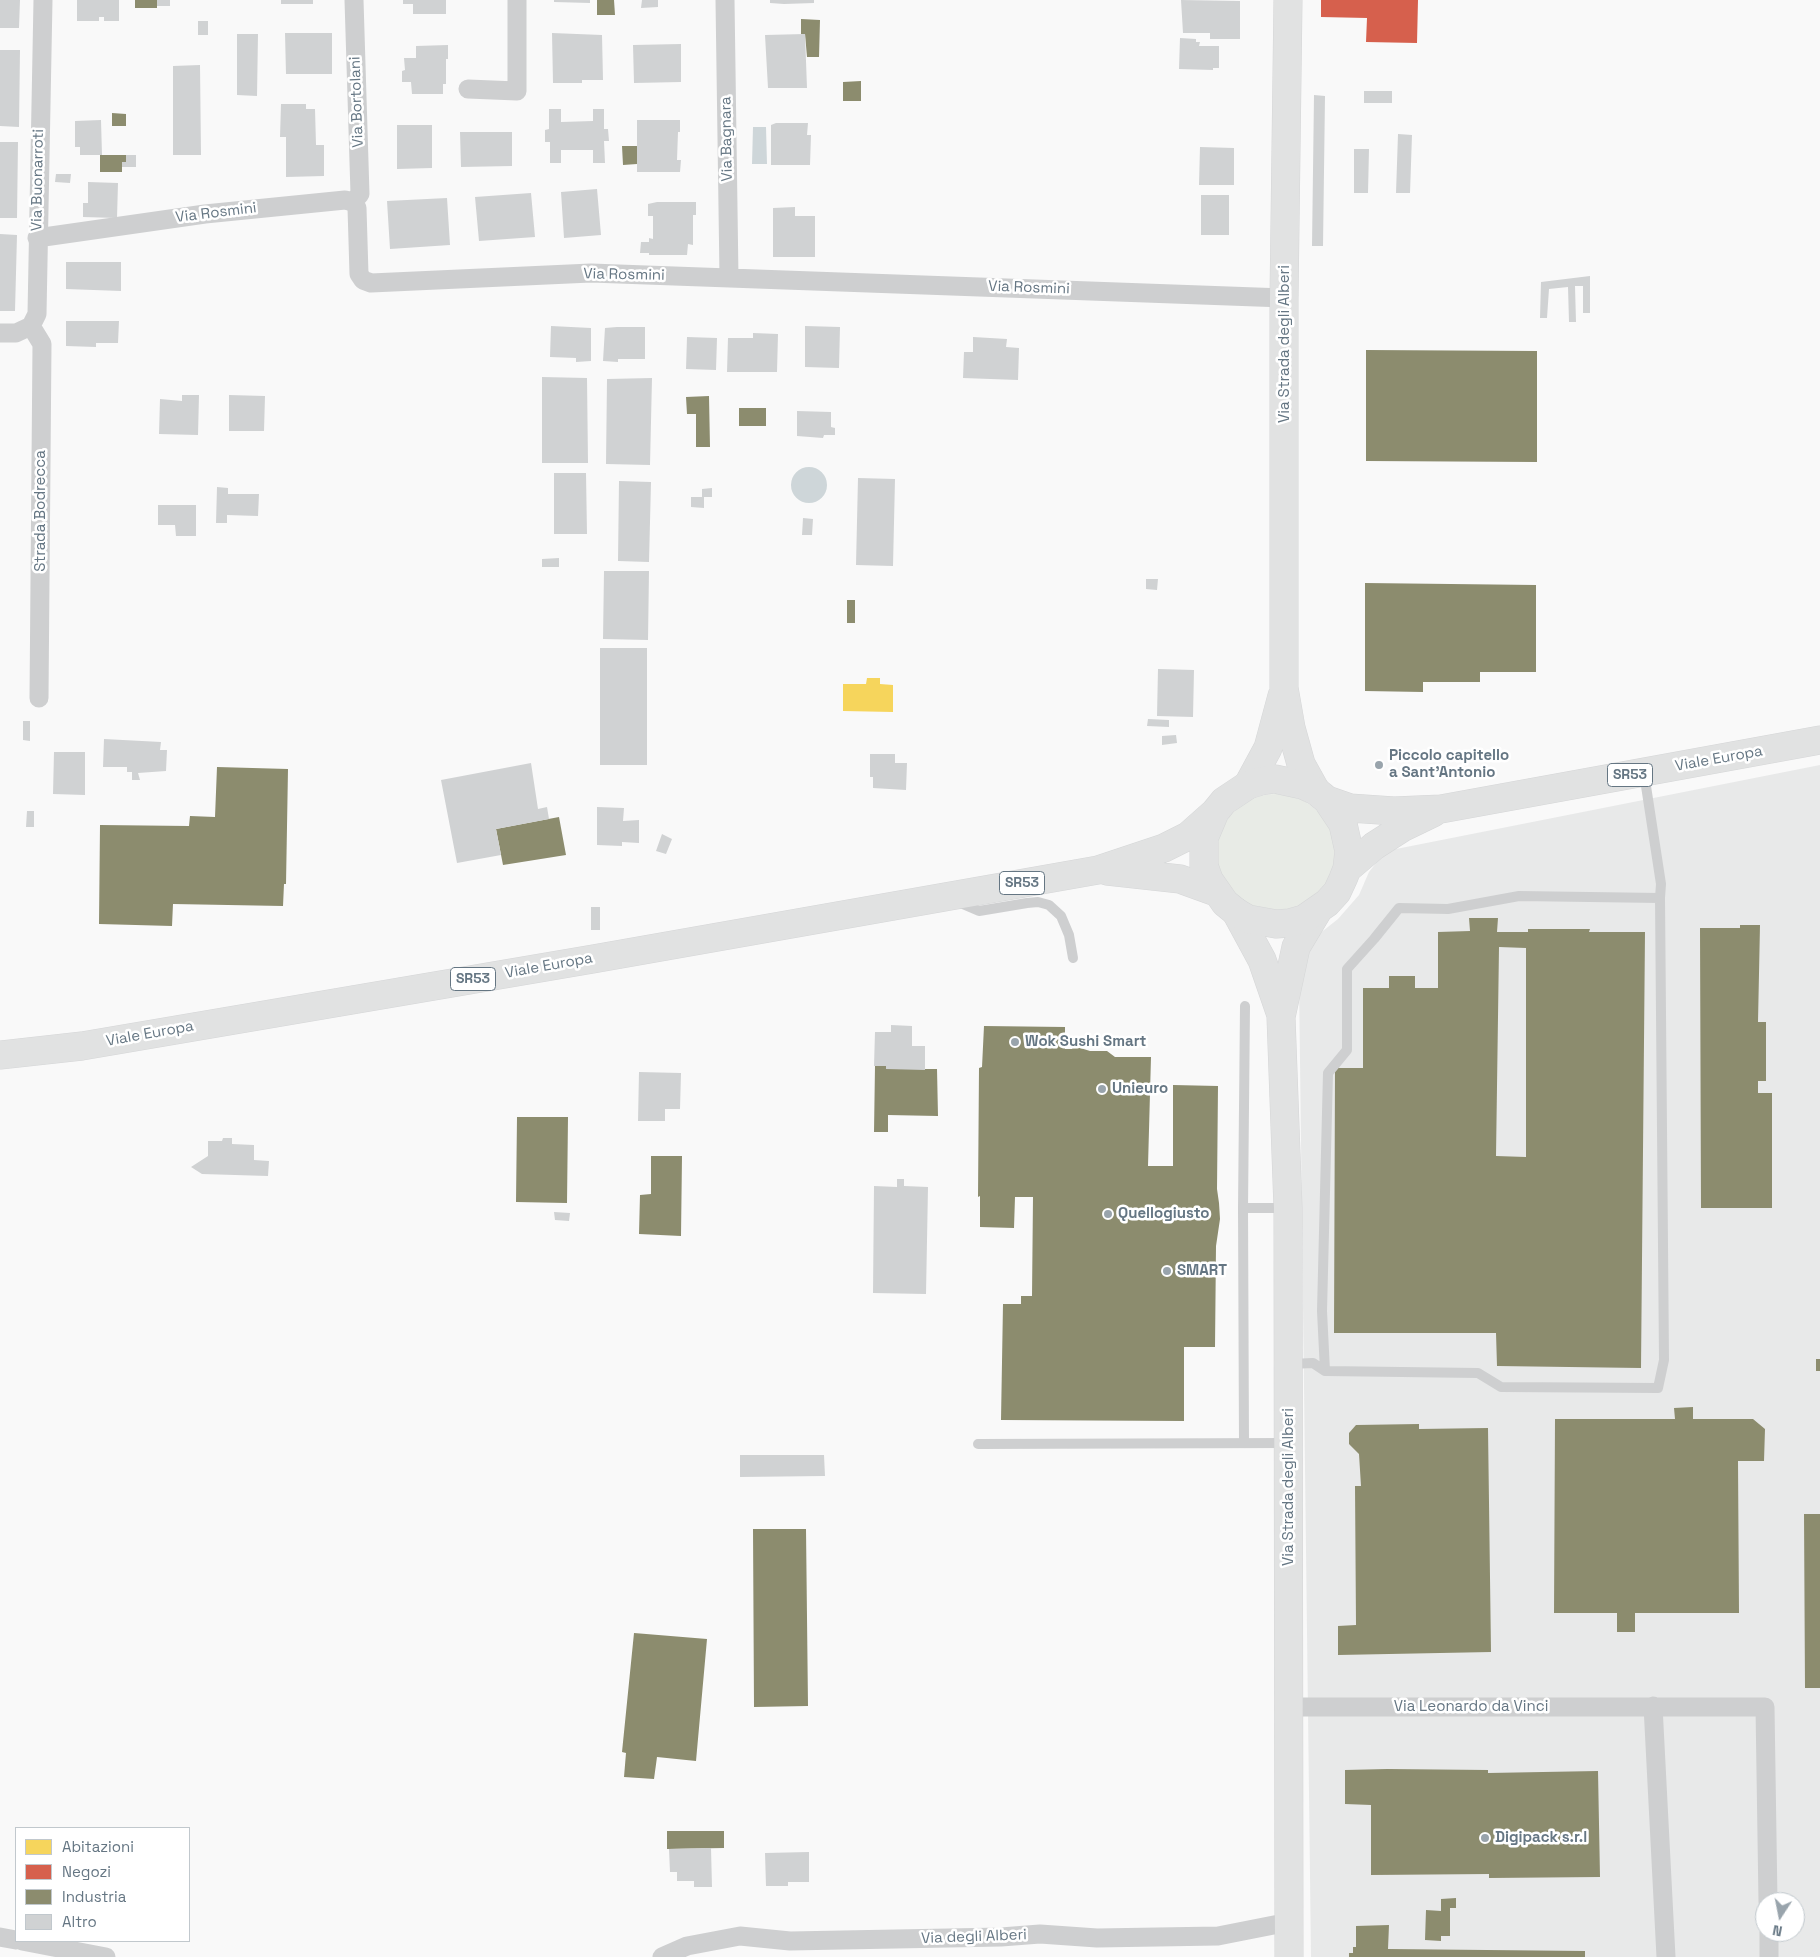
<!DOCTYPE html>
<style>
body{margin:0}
#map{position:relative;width:1820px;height:1957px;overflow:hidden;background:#f9f9f9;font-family:"Space Grotesk",sans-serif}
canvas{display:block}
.legend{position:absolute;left:15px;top:1827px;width:175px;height:115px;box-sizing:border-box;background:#fff;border:1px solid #c1c8cd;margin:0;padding:6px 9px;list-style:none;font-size:15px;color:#657683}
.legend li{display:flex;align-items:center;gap:10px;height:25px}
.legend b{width:25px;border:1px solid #c1c8cd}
.north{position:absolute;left:1755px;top:1892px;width:50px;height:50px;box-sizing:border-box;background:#fff;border:1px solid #c1c8cd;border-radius:50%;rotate:191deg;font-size:14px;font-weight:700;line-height:20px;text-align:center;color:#657683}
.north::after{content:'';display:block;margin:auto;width:18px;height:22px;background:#99a4ac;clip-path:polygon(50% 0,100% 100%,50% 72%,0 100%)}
</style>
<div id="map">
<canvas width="1820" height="1957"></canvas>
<ul class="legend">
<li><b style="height:14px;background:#f6d55c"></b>Abitazioni</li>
<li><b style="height:14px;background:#d6604d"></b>Negozi</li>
<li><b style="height:14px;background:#8c8c6e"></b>Industria</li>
<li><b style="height:14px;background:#d0d2d3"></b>Altro</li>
</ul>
<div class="north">N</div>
</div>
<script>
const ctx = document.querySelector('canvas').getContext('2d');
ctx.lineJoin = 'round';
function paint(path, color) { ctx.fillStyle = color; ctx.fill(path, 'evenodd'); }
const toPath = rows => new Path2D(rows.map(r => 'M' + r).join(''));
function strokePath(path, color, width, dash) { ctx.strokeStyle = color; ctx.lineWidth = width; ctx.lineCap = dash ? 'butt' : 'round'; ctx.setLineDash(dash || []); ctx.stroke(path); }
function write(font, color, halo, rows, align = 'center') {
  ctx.font = font + ' "Space Grotesk",sans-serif'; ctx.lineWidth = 5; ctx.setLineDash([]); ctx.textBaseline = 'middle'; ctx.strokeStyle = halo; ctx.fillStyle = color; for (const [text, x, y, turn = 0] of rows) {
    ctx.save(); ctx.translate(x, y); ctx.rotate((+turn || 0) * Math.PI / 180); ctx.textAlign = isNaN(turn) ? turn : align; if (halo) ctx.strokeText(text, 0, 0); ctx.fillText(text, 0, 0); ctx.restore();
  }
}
paint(toPath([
 [1820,765,1820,1957,1311,1957,1299,979,1306,952,1319,934,1338,919,1359,895,1369,872,1380,858,1391,850],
 [1765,1902,1795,1902,1795,1932,1765,1932]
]), '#e8e9e9');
paint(toPath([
 '1217 853a59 59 0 1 1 118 0a59 59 0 1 1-118 0Z'
]), '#e8ebe6');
paint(toPath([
 [753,127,766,127,767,164,752,164],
 '791 485a18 18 0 1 1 36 0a18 18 0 1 1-36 0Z'
]), '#ced6d9');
paint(toPath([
 [867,678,880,678,880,684,893,685,893,712,843,711,843,684,866,684]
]), '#f6d55c');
paint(toPath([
 [1321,0,1418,0,1417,43,1366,42,1367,18,1321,17]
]), '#d6604d');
paint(toPath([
 [135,0,157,0,157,8,135,8],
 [597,0,614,0,615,15,597,15],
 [801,19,820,20,819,57,807,57,805,34,801,34],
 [861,81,861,101,843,101,843,82],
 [112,113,126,114,126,126,112,126],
 [622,146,637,146,637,164,623,165],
 [100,155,126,155,126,162,122,162,122,172,100,172],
 [1366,350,1537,351,1537,462,1366,461],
 [709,396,710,447,696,447,696,414,687,414,686,397],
 [739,408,766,408,766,426,739,426],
 [1365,583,1536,585,1536,672,1480,672,1480,682,1423,682,1423,692,1365,691],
 [847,600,855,600,855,623,847,623],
 [217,767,288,769,286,884,284,884,283,906,173,904,172,926,99,924,100,825,189,826,190,816,215,817],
 [559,817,566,855,503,865,496,829],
 [1469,918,1498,918,1497,932,1528,932,1528,929,1590,929,1589,932,1645,932,1641,1368,1497,1366,1496,1333,1334,1333,1335,1068,1363,1068,1363,988,1389,988,1389,976,1415,976,1415,988,1438,988,1438,932,1470,931],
 [1499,947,1526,948,1526,1157,1496,1156],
 [1740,925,1760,925,1758,1022,1766,1022,1766,1081,1758,1081,1758,1093,1772,1093,1772,1208,1701,1208,1700,928,1740,928],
 [984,1026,1065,1027,1065,1049,1072,1049,1074,1046,1090,1051,1107,1051,1115,1057,1151,1057,1148,1166,1173,1166,1173,1085,1218,1086,1217,1189,1219,1203,1220,1219,1216,1246,1215,1347,1184,1347,1184,1421,1001,1420,1003,1304,1021,1304,1021,1296,1032,1296,1033,1197,1015,1197,1014,1228,980,1227,980,1196,978,1197,979,1068,982,1067],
 [875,1066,886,1066,886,1069,937,1069,938,1116,888,1115,888,1132,874,1132],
 [517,1117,568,1117,567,1203,516,1202],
 [651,1156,682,1156,681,1236,639,1234,640,1195,651,1194],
 [1816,1359,1820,1359,1820,1371,1816,1371],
 [1693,1407,1693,1419,1753,1419,1765,1429,1764,1461,1738,1461,1739,1613,1635,1613,1635,1632,1617,1632,1617,1613,1554,1613,1555,1419,1675,1419,1674,1408],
 [1419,1424,1419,1429,1488,1428,1491,1652,1338,1655,1338,1626,1356,1625,1355,1486,1361,1486,1359,1454,1349,1444,1349,1433,1356,1425],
 [1804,1514,1820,1514,1820,1688,1805,1688],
 [753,1529,806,1529,808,1706,754,1707],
 [634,1633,707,1639,696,1761,657,1757,654,1779,624,1777,626,1753,622,1752],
 [1387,1769,1488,1770,1488,1773,1598,1771,1600,1877,1489,1878,1489,1874,1371,1875,1371,1805,1345,1804,1345,1770],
 [667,1831,724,1831,724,1848,667,1849],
 [1456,1898,1456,1908,1450,1908,1450,1936,1441,1936,1441,1941,1425,1940,1426,1910,1441,1911,1441,1899],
 [1389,1925,1388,1949,1585,1951,1585,1957,1349,1957,1349,1953,1353,1953,1353,1947,1356,1947,1356,1926]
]), '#8c8c6e');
paint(toPath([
 [0,0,20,0,19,28,0,28],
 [77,0,119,0,119,21,104,21,104,17,99,17,99,21,77,21],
 [157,0,170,0,170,6,157,6],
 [281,0,313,0,313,4,281,4],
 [403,0,446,0,446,14,413,14,413,4,403,4],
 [554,0,590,0,590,3,554,2],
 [642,0,658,0,658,7,641,8],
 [770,0,814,0,814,3,784,4,770,3],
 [1181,0,1240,1,1240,39,1210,39,1210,33,1183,33],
 [198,21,208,21,208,35,198,35],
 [285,33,332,33,332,74,286,74],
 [552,33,602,35,603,80,582,80,582,83,553,83],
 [237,34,258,34,257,96,237,95],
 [805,34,807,88,768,88,765,35],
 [1180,38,1196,39,1196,42,1200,42,1199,46,1219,46,1219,68,1213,68,1213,70,1179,69],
 [681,44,681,82,634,83,633,45],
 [448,45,448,59,446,59,446,84,443,84,443,94,412,94,411,82,402,82,402,71,405,70,404,58,416,58,416,46],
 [0,50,20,50,19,127,0,126],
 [200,65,201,155,173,155,173,66],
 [1364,91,1392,91,1392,103,1364,103],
 [1314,95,1325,96,1323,246,1312,246],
 [281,104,306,104,306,109,315,109,316,145,324,145,324,176,286,177,286,137,280,137],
 [549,109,561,109,561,122,593,121,593,109,604,109,604,129,608,129,609,141,604,141,605,163,593,163,593,150,561,150,561,163,550,163,550,142,545,142,545,130,549,129],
 [101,120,102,155,80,155,80,147,75,147,75,121],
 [637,120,680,120,680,132,678,132,677,160,681,160,680,172,637,172],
 [776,123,808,123,807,135,811,135,810,165,771,165,771,125],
 [397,125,432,125,432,168,397,169],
 [460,132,512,132,512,166,461,167],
 [1398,134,1412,135,1410,193,1396,193],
 [0,142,18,142,17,218,0,218],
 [1200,147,1234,148,1234,185,1199,185],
 [1354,149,1369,149,1368,193,1354,193],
 [126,155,136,155,136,167,122,167,122,162,126,162],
 [56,174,71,174,70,183,55,182],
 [88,182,118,183,117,218,83,217,83,203,88,203],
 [597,189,601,235,564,238,561,192],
 [531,193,535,237,479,241,475,197],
 [1201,195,1229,195,1229,235,1201,235],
 [447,198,450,245,390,249,387,201],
 [657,202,696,202,696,215,693,215,693,245,688,244,687,255,649,255,649,253,640,253,641,242,649,242,649,238,653,239,653,216,648,216,648,204],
 [795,207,795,216,815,216,815,257,773,257,773,208],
 [0,234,17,235,15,311,0,311],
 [66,262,121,262,121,291,66,289],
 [1590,276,1590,313,1583,313,1583,286,1575,286,1576,322,1569,322,1568,287,1549,289,1547,318,1540,318,1541,282],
 [66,321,119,321,118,343,96,343,96,347,66,346],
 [551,326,591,328,591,361,576,362,576,358,550,357],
 [805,326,840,327,839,368,805,367],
 [617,327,645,327,645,359,618,359,618,362,603,361,605,328],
 [753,333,778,334,777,372,727,372,728,338,753,338],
 [687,337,717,338,716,370,686,369],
 [973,337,1007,339,1006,347,1019,348,1018,380,963,378,964,352,973,352],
 [542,377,587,378,588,463,542,463],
 [652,378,650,465,606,464,607,379],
 [182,395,199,395,198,435,159,434,160,399,182,401],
 [229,395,265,396,264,431,229,431],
 [797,411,831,412,831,427,835,428,835,435,824,435,823,438,797,436],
 [554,473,586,473,587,534,554,534],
 [858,478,895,479,893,566,856,565],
 [619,481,651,482,649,562,618,561],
 [217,487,228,488,228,494,259,494,258,516,227,515,227,523,216,523],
 [712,488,712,497,704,497,704,508,691,507,691,497,702,497,702,489],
 [158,505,196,505,196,536,176,536,175,525,158,525],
 [803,518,813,519,812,535,802,535],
 [559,558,559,567,542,567,542,559],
 [604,571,649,571,648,640,603,639],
 [1146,579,1158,579,1157,590,1146,589],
 [600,648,647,648,647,765,600,765],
 [1158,669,1194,670,1193,717,1157,716],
 [1148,719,1169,720,1169,727,1147,726],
 [23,721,30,721,30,741,23,740],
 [1176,735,1177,743,1162,745,1162,736],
 [104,739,161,742,160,750,167,750,166,771,138,773,140,780,132,780,132,772,127,772,127,767,103,767],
 [54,752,85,752,85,795,53,794],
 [870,754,895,754,895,763,907,763,906,790,873,788,873,777,870,777],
 [531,763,538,809,547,807,549,819,496,829,501,855,457,863,441,780],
 [597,807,624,808,623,821,639,820,639,843,622,842,622,846,597,845],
 [27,811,34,811,34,827,26,827],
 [662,834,672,839,666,854,656,851],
 [591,907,600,907,600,930,591,930],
 [891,1025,912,1026,912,1046,925,1046,925,1070,886,1069,886,1066,874,1066,875,1032,891,1032],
 [639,1072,681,1073,680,1109,665,1109,665,1121,638,1121],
 [223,1138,232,1138,232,1144,254,1145,254,1160,269,1161,268,1176,202,1174,191,1167,208,1156,208,1141,222,1141],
 [897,1179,904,1179,904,1186,928,1187,926,1294,873,1293,874,1186,897,1187],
 [554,1212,570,1213,569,1221,555,1220],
 [740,1455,824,1455,825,1476,740,1477],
 [711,1848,712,1887,694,1887,694,1881,677,1881,677,1872,670,1872,669,1849],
 [809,1852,809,1882,788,1882,788,1886,766,1886,765,1853]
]), '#d0d2d3');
const secondary = toPath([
 [1288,0,1284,298,1284,688,1291,728,1301,764,1316,791],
 [1248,785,1268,748,1282,696],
 [1236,912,1262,960,1281,1015],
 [1289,1957,1288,1208,1281,1017,1296,947,1317,912]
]);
const primary = toPath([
 [1327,800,1343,824,1349,851,1347,869,1343,879,1337,892,1327,903,1304,919,1290,923,1276,924,1248,919,1236,912,1225,903,1209,880,1204,866,1204,838,1215,812,1224,801,1248,785,1261,781,1275,779,1303,785,1316,791,1327,800,1350,808,1394,811,1441,809,1820,740],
 [1347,869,1374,846,1402,828,1433,813],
 [1107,871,1180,879,1216,892],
 [0,1055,82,1046,593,959,1098,870,1164,848,1188,836,1215,812]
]);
strokePath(secondary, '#d5d6d7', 29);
strokePath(primary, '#d5d6d7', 29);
strokePath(toPath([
 [1644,773,1661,884,1660,898],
 [958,902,979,911,1027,903,1038,902,1049,905,1061,916,1069,935,1073,958],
 [1243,1208,1287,1208],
 [1290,1364,1313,1363,1325,1371,1478,1373,1501,1387,1658,1388,1664,1360,1660,898,1519,896,1448,909,1399,908,1374,939,1347,969,1347,1050,1328,1073,1322,1311,1325,1371],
 [1244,1443,1243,1208,1245,1006],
 [978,1444,1287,1443]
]), '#cecfd0', 10);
strokePath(toPath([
 [725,0,729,277],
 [468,89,517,91,517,0],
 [353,202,360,194,354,0],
 [37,238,205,214,345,200,353,202,357,208,359,274,363,280,371,283,591,273,1284,298],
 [31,326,42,344,39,698],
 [0,333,16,333,31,326,37,314,43,0],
 [1653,1706,1666,1957],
 [1289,1707,1765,1707,1768,1902],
 [1769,1932,1769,1957],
 [0,1937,16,1940],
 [22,1941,106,1957],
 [662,1957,687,1946,740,1936,790,1941,1001,1937,1040,1934,1097,1938,1218,1936,1289,1922]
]), '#cecfd0', 19);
strokePath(secondary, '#e1e2e2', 28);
strokePath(primary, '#e1e2e2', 28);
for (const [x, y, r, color] of [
 [1379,765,5,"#99a4ac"],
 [1015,1042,5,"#99a4ac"],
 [1102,1089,5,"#99a4ac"],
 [1108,1214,5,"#99a4ac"],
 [1167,1271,5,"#99a4ac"],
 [1485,1838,5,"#99a4ac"]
]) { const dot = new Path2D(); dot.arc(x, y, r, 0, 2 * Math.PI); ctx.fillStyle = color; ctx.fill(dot); strokePath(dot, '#fff', 2); }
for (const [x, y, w] of [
 [1630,775,45],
 [1022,883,45],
 [473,979,45]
]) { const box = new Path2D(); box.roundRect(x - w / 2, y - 11.5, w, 23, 4); ctx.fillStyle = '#fff'; ctx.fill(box); strokePath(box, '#657683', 1); }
write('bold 14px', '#657683', null, [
 ["SR53",1630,775],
 ["SR53",1022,883],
 ["SR53",473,979]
]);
write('15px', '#657683', '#fff', [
 ["Via Bortolani",357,102,-92],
 ["Via Bagnara",727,139,-91],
 ["Via Buonarroti",38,180,-89],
 ["Via Rosmini",216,213,-7],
 ["Via Rosmini",624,275,1],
 ["Via Rosmini",1029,288,2],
 ["Via Strada degli Alberi",1285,344,-90],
 ["Strada Bodrecca",41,511,-90],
 ["Viale Europa",1719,759,-10],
 ["Viale Europa",549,966,-10],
 ["Viale Europa",150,1034,-10],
 ["Via Strada degli Alberi",1289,1487,-90],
 ["Via Leonardo da Vinci",1471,1707],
 ["Via degli Alberi",974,1937,-2]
]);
write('bold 15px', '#657683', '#fff', [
 ["Piccolo capitello",1389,756],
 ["a Sant'Antonio",1389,773],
 ["Wok Sushi Smart",1025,1042],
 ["Unieuro",1112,1089],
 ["Quellogiusto",1118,1214],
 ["SMART",1177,1271],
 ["Digipack s.r.l",1495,1838]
], 'left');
</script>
